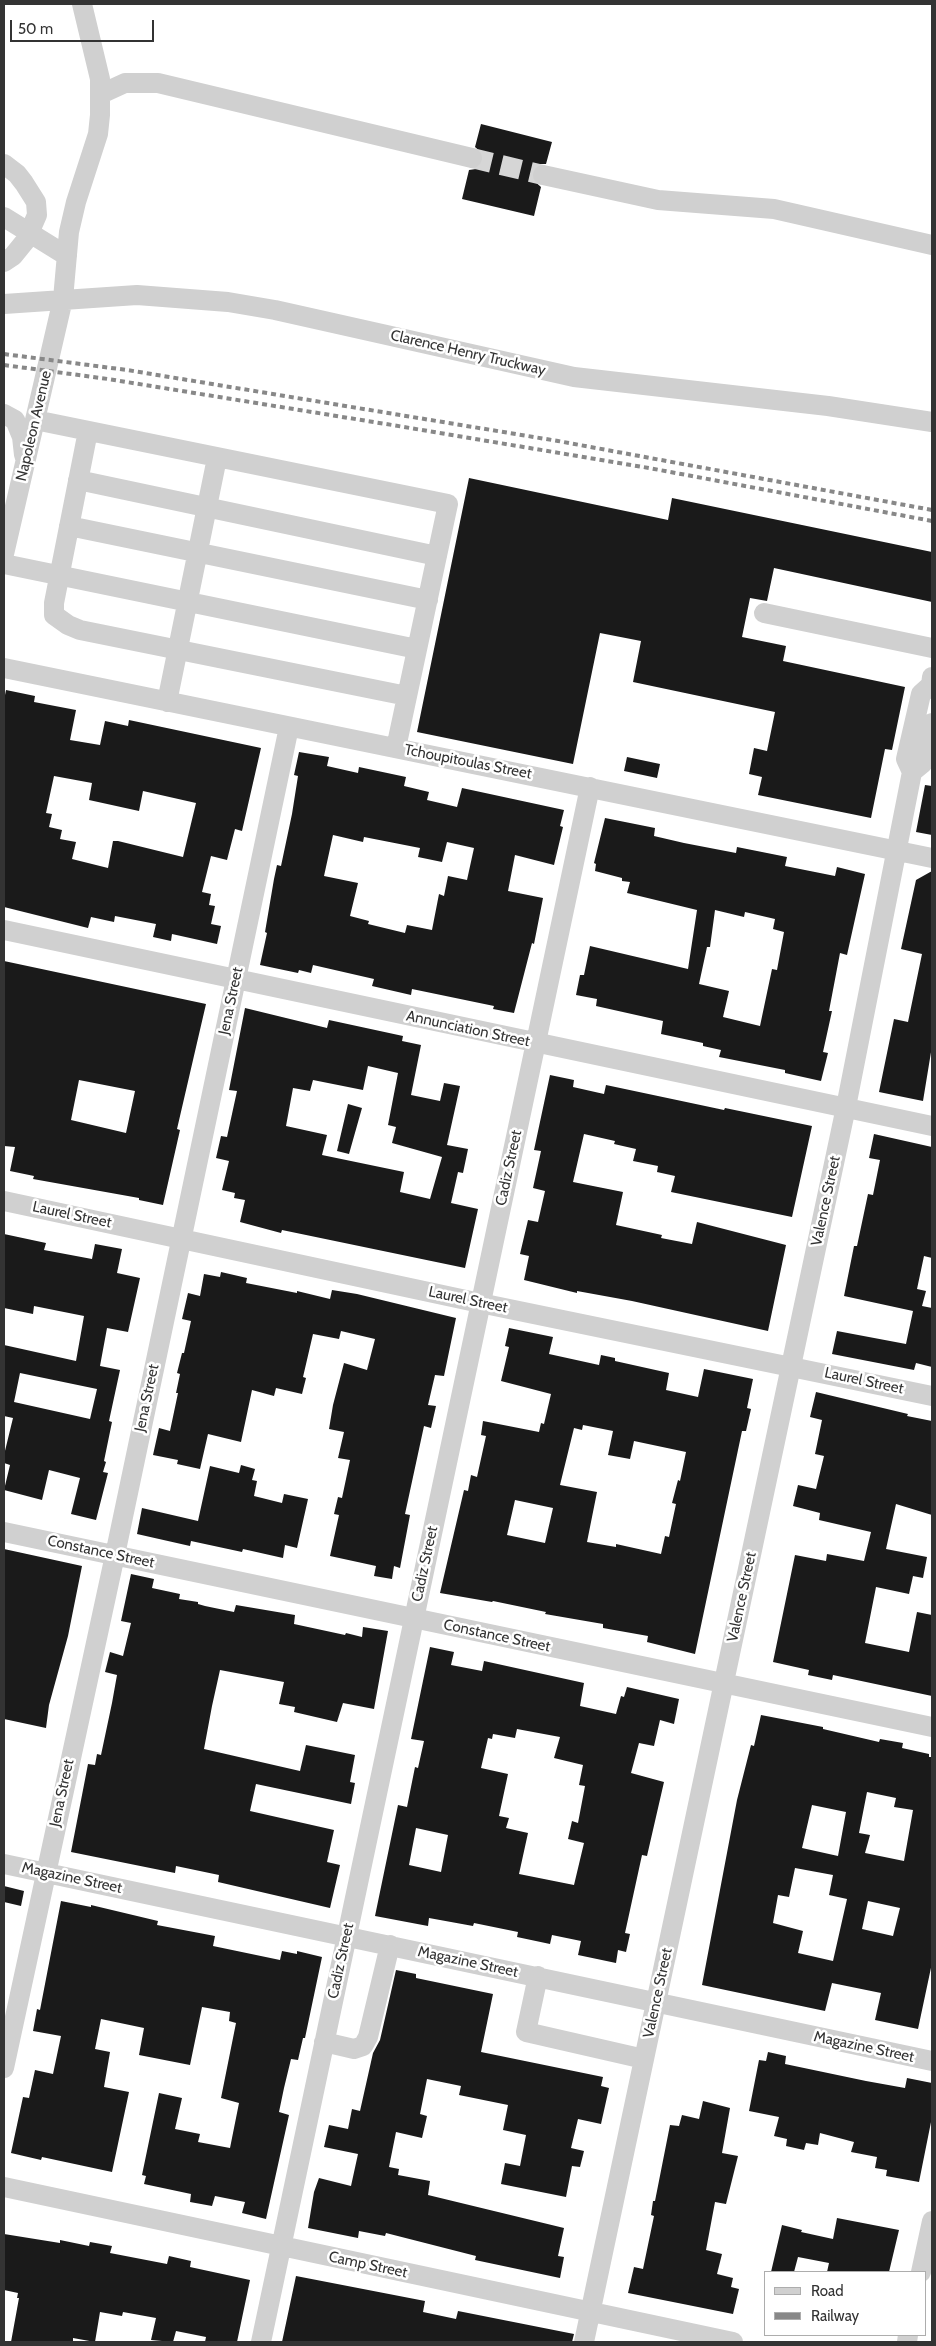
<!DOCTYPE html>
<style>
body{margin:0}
#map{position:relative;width:936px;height:2346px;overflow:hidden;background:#fff;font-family:Cabin,sans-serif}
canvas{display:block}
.frame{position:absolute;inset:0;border:5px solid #333;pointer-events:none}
.legend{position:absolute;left:764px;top:2271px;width:162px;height:65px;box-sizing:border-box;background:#fff;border:1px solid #adadad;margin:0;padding:6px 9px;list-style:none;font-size:15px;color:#333}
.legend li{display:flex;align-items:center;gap:10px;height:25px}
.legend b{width:25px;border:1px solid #adadad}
.scale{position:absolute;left:10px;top:20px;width:144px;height:22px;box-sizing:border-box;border:2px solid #333;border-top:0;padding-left:6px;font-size:15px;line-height:18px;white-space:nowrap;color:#333;-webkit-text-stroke:4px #fff;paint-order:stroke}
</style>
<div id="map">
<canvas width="936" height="2346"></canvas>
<div class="frame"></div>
<ul class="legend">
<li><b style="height:6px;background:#d0d0d0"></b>Road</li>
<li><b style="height:6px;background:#888"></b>Railway</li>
</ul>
<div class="scale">50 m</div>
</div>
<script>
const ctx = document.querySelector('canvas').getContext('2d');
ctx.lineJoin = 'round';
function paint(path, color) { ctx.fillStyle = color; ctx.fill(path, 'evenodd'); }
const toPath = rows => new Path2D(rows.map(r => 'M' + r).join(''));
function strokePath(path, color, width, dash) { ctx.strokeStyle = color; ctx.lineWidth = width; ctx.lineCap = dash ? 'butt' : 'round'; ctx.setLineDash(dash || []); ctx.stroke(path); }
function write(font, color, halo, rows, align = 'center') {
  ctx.font = font + ' Cabin,sans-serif'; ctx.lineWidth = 5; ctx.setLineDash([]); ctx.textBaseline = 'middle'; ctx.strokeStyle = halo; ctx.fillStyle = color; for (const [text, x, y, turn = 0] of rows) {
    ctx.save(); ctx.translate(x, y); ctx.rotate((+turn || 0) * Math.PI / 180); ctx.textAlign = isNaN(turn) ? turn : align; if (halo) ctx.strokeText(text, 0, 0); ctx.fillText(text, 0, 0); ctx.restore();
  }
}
paint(toPath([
 [481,124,552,142,546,164,539,164,532,172,532,179,541,187,534,216,462,199,469,170,476,169,483,161,483,154,475,147],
 [469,478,668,520,672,498,932,552,932,602,774,568,767,601,750,598,742,637,786,646,783,661,905,687,892,750,885,749,871,818,758,795,762,777,749,774,754,748,767,751,775,712,633,682,641,641,600,633,573,764,417,732],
 [6,690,35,696,34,702,76,710,70,740,100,745,105,721,128,726,129,720,261,748,242,831,235,829,227,860,211,856,202,892,211,894,209,905,215,906,211,924,221,926,217,944,172,934,171,941,153,937,156,924,115,916,114,922,91,917,88,928,4,907,4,700],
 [54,776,92,783,89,800,139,811,143,791,196,803,183,857,118,841,113,841,108,868,72,859,76,842,60,839,62,830,49,827,52,814,46,813],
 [299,752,329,757,327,766,358,773,359,767,406,777,404,786,429,792,427,800,457,807,462,788,564,810,560,826,563,827,554,865,515,855,508,891,543,898,534,944,532,943,514,1013,493,1009,494,1006,412,989,411,995,372,986,374,979,313,965,311,973,299,970,298,973,260,965,267,933,265,932,274,879,277,865,281,866,292,814,298,776,294,775],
 [333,835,363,842,364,837,420,848,418,857,442,862,447,842,474,848,467,880,448,876,444,896,439,894,432,930,407,925,405,933,368,924,369,921,350,916,358,883,324,876],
 [627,757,660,764,657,778,624,771],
 [925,785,932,786,932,835,916,832],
 [605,818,655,828,654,836,684,843,736,853,737,847,787,857,785,866,835,876,837,867,865,874,847,955,840,953,829,1011,832,1011,823,1052,828,1053,821,1081,785,1073,785,1070,719,1057,721,1050,703,1046,703,1043,661,1034,663,1021,596,1006,597,999,576,995,580,975,584,975,590,946,688,969,697,910,627,893,630,882,622,881,622,878,595,871,596,864,594,863],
 [715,910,744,917,745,912,775,919,773,929,784,932,777,970,772,969,760,1026,723,1017,729,991,699,984,707,947,710,947],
 [932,871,932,1046,923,1101,879,1092,894,1019,908,1022,922,954,901,949,916,880],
 [4,961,206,1004,177,1129,180,1130,163,1205,139,1200,139,1198,33,1179,34,1176,10,1171,15,1147,4,1146],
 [79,1080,135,1091,126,1133,71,1120],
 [245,1008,327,1028,329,1020,403,1036,402,1041,421,1045,411,1095,440,1101,444,1083,460,1086,447,1145,468,1149,463,1173,458,1172,451,1203,478,1209,465,1268,282,1230,281,1233,240,1222,245,1200,234,1198,235,1193,222,1190,229,1161,216,1158,221,1136,227,1137,237,1091,229,1090],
 [368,1066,398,1073,388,1125,396,1127,392,1143,442,1157,430,1199,400,1192,404,1172,322,1155,327,1135,286,1126,293,1088,310,1091,313,1080,363,1090],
 [550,1075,574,1080,573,1087,604,1094,606,1085,724,1110,725,1108,812,1126,792,1217,671,1192,675,1176,657,1172,658,1166,633,1161,636,1149,614,1144,615,1141,584,1134,573,1182,623,1192,616,1225,662,1235,661,1238,692,1244,697,1222,786,1245,768,1331,632,1301,577,1291,577,1293,524,1280,529,1256,520,1254,528,1220,538,1222,545,1191,533,1188,541,1151,534,1150],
 [348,1104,362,1108,349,1154,337,1151],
 [874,1134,932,1147,932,1258,924,1256,917,1289,926,1291,922,1306,932,1308,932,1367,916,1363,914,1370,832,1354,837,1331,906,1344,913,1311,844,1296,854,1246,857,1246,868,1194,873,1195,880,1160,869,1158],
 [4,1234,46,1243,44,1250,92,1259,95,1244,122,1249,117,1273,140,1278,128,1332,107,1328,100,1366,120,1370,109,1421,112,1422,104,1461,106,1462,103,1472,108,1473,96,1520,71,1514,80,1478,49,1470,42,1500,4,1490,10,1465,4,1463,4,1455,13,1418,4,1416,4,1345,76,1361,84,1316,34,1306,33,1314,4,1308],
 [20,1373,97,1389,90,1419,14,1402],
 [221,1272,247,1278,246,1283,297,1293,297,1291,330,1299,332,1290,357,1294,456,1318,444,1376,435,1375,428,1405,436,1406,431,1428,424,1426,405,1514,410,1515,400,1568,394,1566,392,1579,374,1576,376,1566,330,1556,339,1515,334,1514,338,1497,342,1498,350,1460,338,1458,344,1432,329,1429,333,1405,344,1363,367,1370,375,1339,341,1331,339,1339,313,1334,303,1377,306,1378,302,1394,276,1388,274,1396,252,1390,241,1442,208,1434,200,1469,177,1464,178,1460,153,1455,159,1428,170,1431,178,1393,176,1393,180,1374,177,1373,182,1353,184,1353,191,1321,182,1319,188,1293,200,1296,204,1274,220,1277],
 [509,1328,553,1337,549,1354,599,1365,601,1355,615,1358,615,1361,669,1373,666,1390,698,1397,704,1369,753,1379,747,1408,751,1409,746,1431,742,1431,695,1654,647,1642,648,1636,603,1628,603,1624,545,1614,546,1612,493,1601,492,1602,440,1593,464,1490,468,1491,471,1475,477,1477,486,1436,481,1435,483,1421,539,1432,541,1423,544,1424,551,1394,501,1381,509,1347,505,1346],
 [583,1425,613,1431,608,1455,630,1459,634,1441,686,1452,680,1481,678,1480,672,1503,676,1504,669,1537,665,1536,661,1554,616,1544,616,1547,587,1542,597,1492,560,1485,574,1428,582,1430],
 [515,1500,553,1508,545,1543,507,1535],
 [816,1392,908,1414,907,1416,932,1421,932,1515,896,1504,886,1549,927,1557,923,1578,913,1576,909,1594,876,1587,865,1643,909,1652,917,1612,932,1615,932,1696,833,1675,832,1680,808,1675,809,1670,773,1662,795,1555,826,1561,827,1554,864,1561,871,1532,819,1520,820,1513,793,1506,798,1485,816,1489,824,1456,815,1454,822,1420,810,1417],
 [241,1465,255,1469,252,1480,257,1481,254,1496,282,1503,284,1494,308,1499,297,1548,285,1545,283,1558,243,1549,242,1552,191,1541,190,1546,137,1534,142,1508,198,1521,210,1466,239,1473],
 [4,1549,82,1566,68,1636,49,1705,46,1728,4,1719],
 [131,1574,154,1579,152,1588,180,1594,179,1599,198,1602,198,1604,205,1606,234,1612,236,1605,295,1615,294,1624,345,1635,346,1633,362,1637,363,1627,388,1631,374,1709,343,1703,337,1722,294,1712,295,1707,279,1704,284,1682,220,1670,212,1706,204,1749,300,1771,306,1745,355,1755,350,1782,355,1783,351,1804,256,1784,250,1811,334,1830,327,1862,340,1865,330,1908,218,1882,219,1875,176,1866,175,1873,71,1852,88,1764,95,1765,97,1754,101,1755,112,1703,117,1675,105,1672,110,1652,123,1656,131,1623,121,1621],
 [430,1647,454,1652,451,1665,482,1671,484,1661,584,1683,580,1706,616,1714,621,1696,624,1697,627,1687,679,1699,674,1724,660,1720,654,1746,639,1743,631,1773,664,1782,647,1856,642,1855,625,1933,630,1934,626,1952,618,1950,616,1963,578,1955,581,1941,552,1935,550,1944,517,1937,518,1932,474,1923,473,1926,429,1918,428,1926,375,1916,398,1805,407,1807,415,1767,418,1768,424,1741,411,1739],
 [517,1729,560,1737,554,1758,583,1765,579,1785,585,1786,578,1823,572,1821,568,1839,584,1843,574,1885,519,1874,528,1833,506,1828,509,1818,499,1816,508,1774,481,1768,488,1738,492,1739,493,1734,515,1738],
 [416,1828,448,1835,441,1872,409,1865],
 [761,1715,823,1727,823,1729,879,1742,880,1739,903,1743,902,1748,929,1754,929,1757,932,1757,932,1963,918,2029,875,2020,881,1993,832,1983,825,2011,702,1985,737,1800,751,1745,754,1746],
 [867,1792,896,1798,894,1807,913,1810,904,1861,865,1853,870,1835,859,1833],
 [812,1805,846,1812,838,1856,802,1848],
 [795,1868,833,1875,829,1895,847,1899,833,1961,798,1953,803,1931,773,1923,778,1895,789,1897],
 [868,1901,900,1908,893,1936,862,1929],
 [4,1886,24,1891,21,1906,4,1902],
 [61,1901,91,1907,91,1905,158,1921,157,1925,215,1936,213,1946,280,1960,282,1951,297,1954,297,1951,322,1957,305,2038,303,2038,298,2060,291,2059,284,2088,279,2112,289,2115,266,2219,242,2213,245,2202,215,2196,212,2206,190,2202,191,2194,144,2184,146,2176,142,2175,159,2093,182,2098,175,2129,200,2134,198,2142,230,2148,239,2103,221,2098,236,2023,229,2021,230,2012,202,2007,190,2065,139,2055,144,2028,101,2019,95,2049,110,2052,104,2087,129,2092,112,2172,42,2157,41,2160,11,2153,23,2097,29,2098,35,2070,53,2074,61,2036,33,2031,37,2009,40,2010],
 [396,1970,416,1974,416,1978,493,1994,481,2052,603,2077,601,2086,609,2088,601,2124,578,2119,571,2148,584,2151,580,2167,572,2166,566,2197,501,2184,505,2163,520,2166,526,2135,503,2130,508,2105,459,2095,461,2086,427,2079,420,2114,427,2116,422,2138,396,2132,389,2167,399,2169,398,2175,430,2181,428,2195,564,2228,558,2256,564,2257,560,2278,475,2260,476,2256,386,2233,385,2236,359,2231,358,2238,308,2228,314,2192,319,2178,351,2186,358,2154,324,2147,329,2125,348,2129,352,2109,360,2111,373,2053,380,2040],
 [768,2052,786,2056,785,2064,866,2081,905,2088,907,2078,932,2083,932,2117,919,2182,886,2176,887,2170,875,2168,877,2157,851,2152,854,2142,820,2133,818,2145,806,2143,804,2150,786,2146,787,2139,774,2136,779,2117,749,2111,759,2060,766,2061],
 [703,2101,730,2108,722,2153,738,2156,726,2204,715,2202,706,2250,722,2254,717,2274,733,2278,731,2287,739,2289,733,2314,628,2293,634,2267,643,2269,654,2216,651,2215,653,2201,655,2201,670,2125,679,2126,682,2115,699,2119],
 [837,2218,899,2230,889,2272,827,2272,829,2263,798,2257,794,2272,771,2272,782,2225,802,2230,801,2232,833,2239],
 [4,2234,60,2243,60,2240,89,2246,90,2242,112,2246,110,2253,167,2264,169,2256,191,2261,190,2267,250,2280,237,2342,205,2342,206,2337,176,2331,173,2342,151,2340,156,2318,123,2312,122,2316,100,2312,95,2342,73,2338,73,2342,11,2342,19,2298,17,2298,18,2293,4,2290],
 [296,2276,425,2301,423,2312,456,2319,458,2311,574,2334,572,2342,282,2342]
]), '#1a1a1a');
strokePath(toPath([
 [472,158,543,175]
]), '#d6d6d6', 20, [20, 10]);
strokePath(toPath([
 [101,94,125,83,158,83,472,158],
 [4,164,17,174,24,183,36,202,37,215,26,240,13,256,4,262],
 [543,175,658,200,774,209,932,245],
 [4,217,67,256],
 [4,304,137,295,228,302,275,310,574,377,828,406,932,422],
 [4,414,15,420,22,437,24,455],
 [35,420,448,504,396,748],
 [88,431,54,603,54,615,68,625,80,630,407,696],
 [78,480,437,556],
 [69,526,428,600],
 [4,554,63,299,69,232,76,202,98,134,100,115,100,79,82,4],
 [4,564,417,649],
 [764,613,932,648],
 [4,668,932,858],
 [167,702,217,458],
 [912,772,923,763,932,723],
 [4,930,932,1126],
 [4,1201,480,1303,932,1396],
 [4,1532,932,1727],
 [4,1864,932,2061],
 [538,1976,526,2032,644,2059],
 [324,2042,354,2049,363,2046,368,2037,390,1945],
 [4,2068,115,1555,289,727],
 [4,2187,733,2342],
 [921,2272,932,2221],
 [261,2342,590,787],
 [584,2342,846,1107,912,772,906,759,921,694,931,685,932,677],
 [907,2342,908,2335]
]), '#d0d0d0', 20);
strokePath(toPath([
 [4,354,127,370,558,441,932,510],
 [4,365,108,379,392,425,649,468,932,521]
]), '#888', 4, [5, 4]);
write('15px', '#333', '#fff', [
 ["Clarence Henry Truckway",468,353,13],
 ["Napoleon Avenue",34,426,-77],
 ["Tchoupitoulas Street",468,762,11],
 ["Jena Street",231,1001,-78],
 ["Annunciation Street",468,1029,12],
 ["Cadiz Street",509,1168,-78],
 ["Valence Street",826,1201,-78],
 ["Laurel Street",72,1215,12],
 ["Laurel Street",468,1300,12],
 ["Laurel Street",864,1381,12],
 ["Jena Street",147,1398,-78],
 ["Constance Street",101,1552,12],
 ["Cadiz Street",425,1564,-78],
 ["Valence Street",742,1597,-78],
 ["Constance Street",497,1636,12],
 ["Jena Street",62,1793,-78],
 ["Magazine Street",72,1878,12],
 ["Cadiz Street",341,1961,-78],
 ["Magazine Street",468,1962,12],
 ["Valence Street",658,1993,-78],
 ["Magazine Street",864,2047,12],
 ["Camp Street",368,2265,12]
]);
</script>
